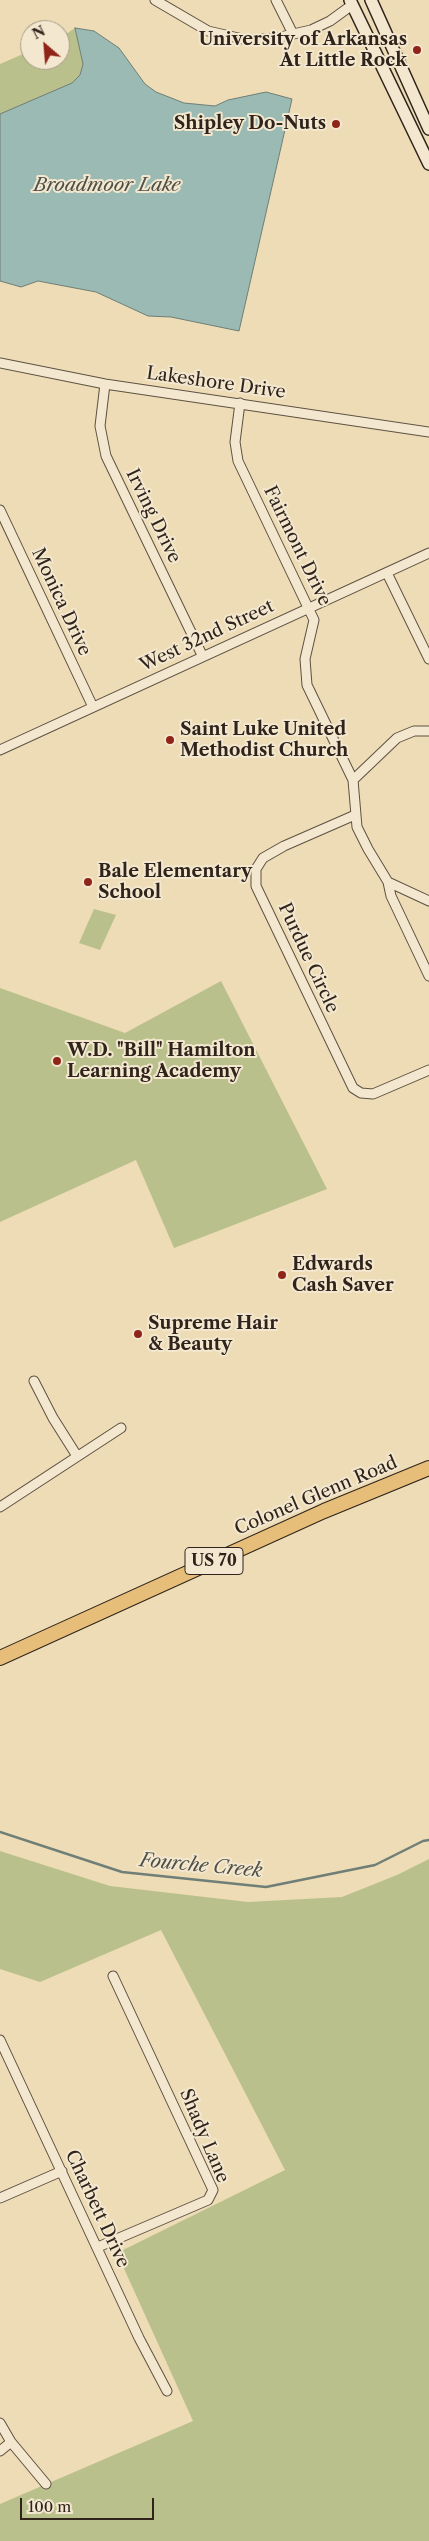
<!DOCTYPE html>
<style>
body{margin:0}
#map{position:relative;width:429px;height:2541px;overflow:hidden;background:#eddcb5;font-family:"Libre Caslon Text",serif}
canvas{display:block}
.north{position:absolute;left:20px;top:20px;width:50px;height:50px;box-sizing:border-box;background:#f3e8cf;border:1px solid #a59987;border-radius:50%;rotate:333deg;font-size:14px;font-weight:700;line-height:20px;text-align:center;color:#2f231b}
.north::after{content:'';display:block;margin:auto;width:18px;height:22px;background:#8f2418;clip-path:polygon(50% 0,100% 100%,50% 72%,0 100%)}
.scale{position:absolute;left:20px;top:2498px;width:134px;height:22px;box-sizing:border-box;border:2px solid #2f231b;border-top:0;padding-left:6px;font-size:15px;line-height:18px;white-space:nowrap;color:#2f231b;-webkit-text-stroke:4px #f3e8cf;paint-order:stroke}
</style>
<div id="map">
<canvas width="429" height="2541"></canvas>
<div class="north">N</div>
<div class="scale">100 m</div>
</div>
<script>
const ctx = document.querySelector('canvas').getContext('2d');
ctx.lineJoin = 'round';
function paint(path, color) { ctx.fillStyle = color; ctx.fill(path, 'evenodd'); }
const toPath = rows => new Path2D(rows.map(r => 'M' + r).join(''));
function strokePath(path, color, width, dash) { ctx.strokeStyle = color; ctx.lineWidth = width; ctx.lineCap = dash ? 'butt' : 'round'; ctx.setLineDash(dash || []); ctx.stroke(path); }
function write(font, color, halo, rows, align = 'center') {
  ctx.font = font + ' "Libre Caslon Text",serif'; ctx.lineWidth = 4; ctx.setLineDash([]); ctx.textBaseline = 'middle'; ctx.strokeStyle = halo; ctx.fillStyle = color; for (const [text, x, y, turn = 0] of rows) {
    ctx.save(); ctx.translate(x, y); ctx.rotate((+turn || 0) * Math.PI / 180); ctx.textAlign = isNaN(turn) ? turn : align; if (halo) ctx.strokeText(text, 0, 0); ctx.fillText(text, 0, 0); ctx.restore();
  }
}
paint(toPath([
 [75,28,83,64,80,75,72,83,40,101,0,114,0,64,30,51,30,60,60,60,60,38],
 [94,909,116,915,100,950,79,943],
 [221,981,327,1189,174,1248,136,1160,0,1222,0,988,125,1033],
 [0,1851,110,1886,248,1902,342,1897,397,1875,429,1859,429,2541,0,2541,0,2504,193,2421,117,2253,285,2170,161,1930,40,1982,0,1969]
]), '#bac08c');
const water = toPath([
 [75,28,94,31,119,48,145,84,156,92,184,103,215,106,228,100,266,92,292,99,239,331,171,317,148,316,96,292,38,281,21,287,0,281,0,114,72,83,80,75,83,64,75,28]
]);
paint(water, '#9abab3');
strokePath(water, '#6f7e76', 1);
strokePath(toPath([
 [0,1832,122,1872,266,1887,375,1865,423,1841,429,1840]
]), '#6f7e76', 2.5);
const minor = toPath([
 [155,0,208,31,247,40,276,38,311,30,330,21,352,5],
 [276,0,293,34],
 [0,363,105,384,429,432],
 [105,384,100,426,106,456,202,655],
 [240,403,235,442,238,461,314,620,305,659,307,685,353,780,357,827,368,849,388,882,391,896,429,976],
 [0,510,93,707],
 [387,573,429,659],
 [0,750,429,553],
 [353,780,397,738,414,731,429,731],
 [355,815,284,846,263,858,256,869,256,886,353,1088,361,1093,373,1094,429,1070],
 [388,882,429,901],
 [34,1381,53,1418,77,1456],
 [0,1507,121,1428],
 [0,2040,139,2338,167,2391],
 [0,2198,62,2171],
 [98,2247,208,2200,213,2190,113,1976],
 [0,2423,11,2442,46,2484],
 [0,2451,11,2442]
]);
const secondary = toPath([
 [350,0,429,164],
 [371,0,429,129]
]);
const primary = toPath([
 [0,1658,324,1511,429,1468]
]);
strokePath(minor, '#5e5142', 11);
strokePath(secondary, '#2f231b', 14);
strokePath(primary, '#2f231b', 16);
strokePath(minor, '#f3e8cf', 9);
strokePath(secondary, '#f3e8cf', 11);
strokePath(primary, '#e6be7a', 14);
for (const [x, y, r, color] of [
 [417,50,5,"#8f2418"],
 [336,124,5,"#8f2418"],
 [170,740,5,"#8f2418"],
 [88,882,5,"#8f2418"],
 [57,1061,5,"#8f2418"],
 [282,1275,5,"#8f2418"],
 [138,1334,5,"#8f2418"]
]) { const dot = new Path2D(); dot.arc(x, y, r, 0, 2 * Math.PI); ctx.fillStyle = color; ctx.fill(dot); strokePath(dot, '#f3e8cf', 2); }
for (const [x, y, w] of [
 [214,1561,58]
]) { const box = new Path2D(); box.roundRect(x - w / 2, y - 13.5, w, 27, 4); ctx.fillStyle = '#f3e8cf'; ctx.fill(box); strokePath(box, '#2f231b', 1); }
write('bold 16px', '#2f231b', null, [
 ["US 70",214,1561]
]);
write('bold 18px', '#2f231b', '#f3e8cf', [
 ["University of Arkansas",407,40,"right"],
 ["At Little Rock",407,61,"right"],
 ["Shipley Do-Nuts",326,124,"right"],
 ["Saint Luke United",180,730],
 ["Methodist Church",180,751],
 ["Bale Elementary",98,872],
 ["School",98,893],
 ["W.D. \"Bill\" Hamilton",67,1051],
 ["Learning Academy",67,1072],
 ["Edwards",292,1265],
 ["Cash Saver",292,1286],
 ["Supreme Hair",148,1324],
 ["& Beauty",148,1345]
], 'left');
write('18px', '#2f231b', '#f3e8cf', [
 ["Lakeshore Drive",216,383,8],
 ["Irving Drive",153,516,64],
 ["Fairmont Drive",297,546,64],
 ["Monica Drive",61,602,65],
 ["West 32nd Street",207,636,-25],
 ["Purdue Circle",308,958,65],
 ["Colonel Glenn Road",316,1496,-23],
 ["Shady Lane",204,2136,67],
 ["Charbett Drive",97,2209,65]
]);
write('italic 19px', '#4f5049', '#f3e8cf', [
 ["Broadmoor Lake",107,186],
 ["Fourche Creek",201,1866,5]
]);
</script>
